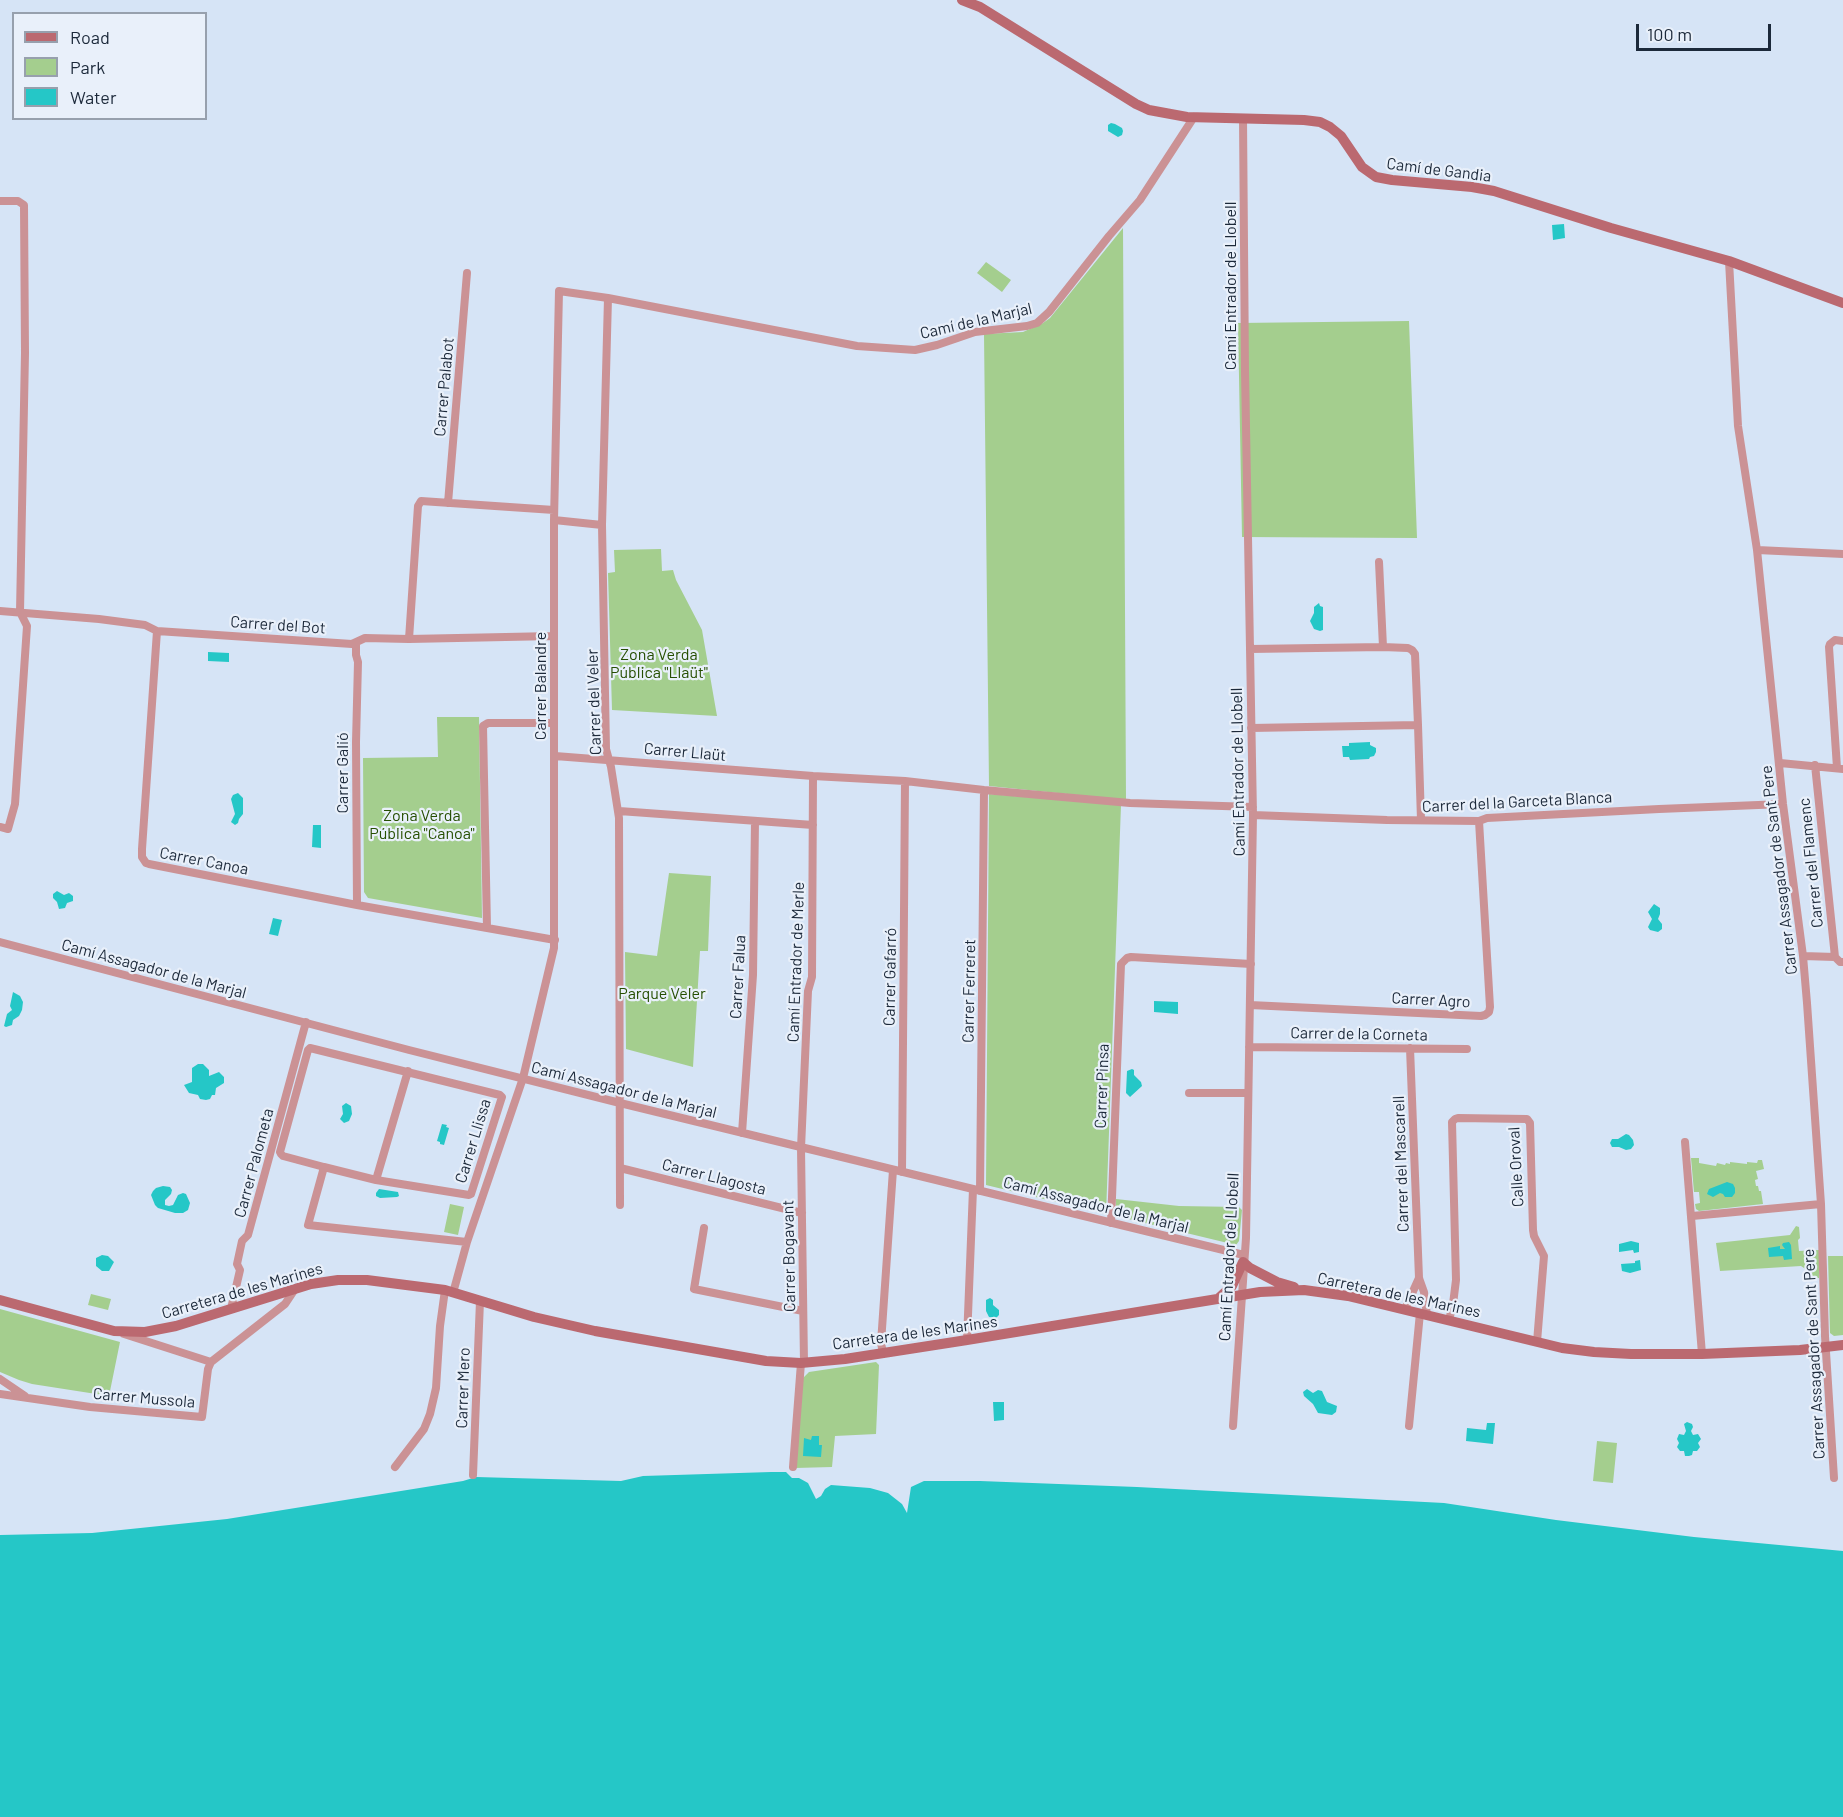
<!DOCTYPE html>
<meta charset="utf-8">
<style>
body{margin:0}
#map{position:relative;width:1843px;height:1817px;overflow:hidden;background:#d6e4f6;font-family:Barlow,sans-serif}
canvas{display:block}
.legend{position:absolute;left:12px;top:12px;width:195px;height:108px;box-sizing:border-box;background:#e9f0fa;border:2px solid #97a0ad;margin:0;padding:8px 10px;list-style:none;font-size:18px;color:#1c293a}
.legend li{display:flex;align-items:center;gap:12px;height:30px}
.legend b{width:30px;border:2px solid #97a0ad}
.scale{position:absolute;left:1636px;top:24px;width:135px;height:27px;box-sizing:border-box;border:3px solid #1c293a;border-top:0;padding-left:8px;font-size:18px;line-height:21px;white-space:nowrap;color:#1c293a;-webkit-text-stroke:4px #e9f0fa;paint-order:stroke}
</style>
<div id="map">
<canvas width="1843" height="1817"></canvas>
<ul class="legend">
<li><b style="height:8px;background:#bb6970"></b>Road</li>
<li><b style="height:16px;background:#a4ce8e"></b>Park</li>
<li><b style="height:16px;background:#25c7c7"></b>Water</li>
</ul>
<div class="scale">100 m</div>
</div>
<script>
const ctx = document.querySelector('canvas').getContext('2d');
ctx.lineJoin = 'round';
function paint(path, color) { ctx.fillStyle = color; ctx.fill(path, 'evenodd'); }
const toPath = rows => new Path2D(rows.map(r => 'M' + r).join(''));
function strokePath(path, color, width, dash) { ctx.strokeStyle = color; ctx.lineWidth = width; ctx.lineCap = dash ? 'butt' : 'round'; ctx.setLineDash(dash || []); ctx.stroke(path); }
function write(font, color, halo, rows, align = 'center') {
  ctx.font = font + ' Barlow,sans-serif'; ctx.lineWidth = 4.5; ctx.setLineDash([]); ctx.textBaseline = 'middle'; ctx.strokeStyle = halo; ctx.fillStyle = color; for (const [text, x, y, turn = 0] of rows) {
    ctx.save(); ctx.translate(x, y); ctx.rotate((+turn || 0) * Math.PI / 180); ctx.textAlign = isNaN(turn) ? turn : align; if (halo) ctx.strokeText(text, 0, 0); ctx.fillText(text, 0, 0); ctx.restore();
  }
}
paint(toPath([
 [1123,228,1126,800,989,786,984,334,1023,332,1043,323,1050,318],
 [986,262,1011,280,1002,292,977,273],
 [1409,321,1417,538,1242,537,1238,323],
 [661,549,662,571,673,570,676,580,702,630,717,716,612,710,608,573,615,572,614,550],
 [437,717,479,717,482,918,368,898,364,892,363,758,438,757],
 [989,794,1121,805,1106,1214,986,1185],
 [669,873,711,876,708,951,700,951,693,1067,626,1049,625,952,657,956],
 [1691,1158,1699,1158,1699,1163,1716,1166,1717,1163,1725,1165,1726,1163,1730,1164,1730,1162,1747,1164,1747,1162,1757,1163,1758,1160,1762,1160,1764,1169,1756,1171,1758,1179,1755,1180,1756,1186,1758,1186,1759,1191,1761,1191,1763,1204,1699,1211,1696,1209,1695,1204,1700,1203,1699,1192,1694,1192],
 [1116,1199,1179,1206,1239,1207,1242,1210,1239,1241,1236,1245,1120,1217,1116,1211],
 [450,1204,464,1207,458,1235,444,1232],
 [1796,1226,1799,1227,1800,1238,1798,1240,1799,1251,1819,1250,1819,1278,1811,1279,1811,1274,1808,1276,1810,1272,1801,1266,1720,1271,1716,1243,1790,1235],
 [1828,1256,1843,1256,1843,1335,1834,1336,1830,1333],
 [91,1294,111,1299,108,1310,88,1305],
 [0,1309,120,1342,109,1396,32,1384,19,1380,0,1372],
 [876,1362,879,1365,876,1434,835,1436,832,1467,795,1468,802,1379,809,1372],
 [1597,1441,1617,1443,1613,1483,1593,1481]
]), '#a4ce8e');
paint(toPath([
 [1111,123,1115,124,1122,128,1123,131,1122,135,1118,137,1108,131,1108,125],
 [1564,224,1565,238,1553,240,1552,225],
 [1319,603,1320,606,1323,607,1323,630,1320,631,1314,629,1310,621,1314,613,1314,607],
 [208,652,229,653,229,662,208,661],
 [1370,742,1370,745,1376,748,1376,752,1374,756,1370,757,1369,759,1350,760,1349,757,1343,757,1342,746,1349,746,1349,743],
 [238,793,243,798,243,814,239,819,238,823,235,825,231,822,235,814,231,799,233,795],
 [313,825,321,825,321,848,312,847],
 [57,891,64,895,69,893,73,896,73,901,67,903,65,908,59,909,57,902,53,898,53,894],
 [1654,904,1660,908,1660,914,1658,919,1662,924,1662,929,1658,932,1650,930,1648,927,1652,919,1648,912],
 [273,918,282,920,278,936,269,934],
 [13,992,20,996,23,1002,22,1010,19,1016,13,1020,12,1025,6,1027,4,1026,7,1014,12,1010,10,1006],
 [1154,1001,1178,1002,1178,1014,1154,1012],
 [198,1064,203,1064,209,1070,209,1076,219,1072,224,1077,224,1083,216,1088,215,1095,212,1095,210,1099,206,1100,200,1099,198,1095,189,1093,184,1085,192,1082,192,1068],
 [1132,1069,1134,1070,1134,1075,1141,1082,1142,1086,1130,1097,1126,1093,1127,1071],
 [346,1103,351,1106,352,1114,349,1121,344,1123,340,1119,343,1114,342,1106],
 [442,1124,447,1125,446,1127,449,1128,444,1145,440,1144,440,1142,437,1141],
 [1626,1134,1629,1135,1633,1140,1634,1145,1631,1149,1626,1150,1619,1147,1612,1147,1610,1143,1612,1139,1618,1139],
 [1727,1182,1733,1184,1735,1188,1735,1193,1732,1197,1725,1197,1723,1194,1720,1193,1713,1197,1707,1194,1709,1189],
 [163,1186,170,1187,172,1190,171,1194,165,1200,165,1205,169,1206,173,1205,178,1195,183,1193,186,1194,190,1203,188,1210,183,1213,175,1213,158,1208,155,1205,151,1195,153,1191,156,1188],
 [379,1189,398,1192,399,1196,397,1197,380,1198,376,1196,376,1193],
 [1631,1241,1639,1243,1639,1252,1634,1253,1633,1250,1619,1252,1619,1244],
 [1789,1242,1791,1245,1792,1259,1784,1260,1783,1256,1769,1257,1768,1248,1780,1246,1780,1249,1785,1249,1782,1245,1783,1243],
 [102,1255,108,1256,114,1262,109,1271,102,1271,96,1266,96,1258],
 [1640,1260,1641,1270,1630,1273,1622,1271,1621,1264,1635,1263,1635,1261],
 [990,1298,993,1300,993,1305,999,1310,999,1315,996,1318,989,1317,986,1311,986,1300],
 [1307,1389,1313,1393,1318,1390,1322,1391,1327,1402,1337,1406,1336,1412,1332,1415,1318,1413,1313,1404,1304,1396,1303,1392],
 [993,1402,1004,1402,1004,1420,994,1421],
 [1687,1422,1692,1424,1693,1427,1691,1431,1693,1435,1698,1434,1701,1439,1698,1443,1700,1447,1697,1451,1693,1451,1692,1455,1689,1456,1685,1456,1684,1451,1680,1451,1677,1447,1679,1443,1677,1439,1679,1434,1684,1435,1686,1431,1684,1424],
 [1487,1423,1495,1423,1493,1444,1466,1441,1467,1428,1486,1430],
 [812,1436,819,1436,819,1445,822,1445,821,1457,803,1456,804,1438,811,1440],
 [771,1472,786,1472,792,1478,799,1478,808,1483,816,1499,821,1496,825,1489,831,1485,870,1488,888,1493,902,1504,907,1513,911,1487,924,1481,980,1481,1137,1487,1444,1503,1556,1520,1694,1537,1843,1551,1843,1817,0,1817,0,1535,92,1533,227,1519,463,1481,476,1477,621,1481,643,1476]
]), '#25c7c7');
strokePath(toPath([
 [0,201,18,201,24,205,25,353,20,612,27,626,15,804,8,829,0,827],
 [1729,261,1738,426,1757,550,1783,804,1803,956,1807,1003,1821,1204,1825,1336,1834,1478],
 [608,298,602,525,606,749,611,767,619,818,620,1205],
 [448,503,467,273],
 [554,520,602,525],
 [1757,550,1843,554],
 [1379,562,1383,647],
 [0,611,99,619,145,625,157,631,352,644,365,638,409,639,554,636],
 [157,631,142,849,142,857,146,863,149,864,357,905,555,940],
 [409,639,418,506,421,501,554,510],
 [356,643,356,655,358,662,356,742,357,905],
 [1250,649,1383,647,1408,648,1412,650,1415,654,1418,725,1421,820],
 [1251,728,1418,725],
 [555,756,813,776,905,781,984,790,1130,803,1253,807],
 [1780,763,1843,769],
 [1815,765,1835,957],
 [1837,768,1829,647,1830,644,1835,640,1843,641],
 [619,811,813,825],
 [1253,815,1387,820,1479,821,1487,818,1659,809,1783,804],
 [487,928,483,726,488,723,554,723],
 [0,942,409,1050,620,1103,1244,1255],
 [1803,956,1835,957,1840,962,1843,962],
 [1250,1005,1481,1016,1485,1015,1489,1012,1490,1007,1479,821],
 [1249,1047,1467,1049],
 [1410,1048,1419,1278,1424,1292,1427,1315],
 [1189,1093,1248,1093],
 [742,1133,753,975,755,821],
 [1685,1142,1702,1354],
 [324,1167,283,1156,281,1154,280,1152,308,1050,310,1048,500,1095,502,1097,501,1100,471,1194,469,1195,376,1180,324,1167,308,1225,467,1242],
 [620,1168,802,1213],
 [902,1172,905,781],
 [376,1180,408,1071],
 [980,1191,984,790],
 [1692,1216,1821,1204],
 [1111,1223,1121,964,1127,958,1131,957,1251,964],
 [704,1228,694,1289,803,1311],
 [453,1293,467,1242,523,1078,554,948,554,520,559,291,608,298,857,346,915,350,937,345,975,332,1027,326,1037,323,1049,312,1109,236,1140,200,1194,117],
 [231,1309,240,1270,237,1264,242,1241,248,1235,306,1022],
 [1405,1309,1419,1278],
 [1449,1320,1453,1304,1456,1280,1452,1122,1455,1119,1458,1118,1527,1119,1530,1123,1533,1230,1534,1236,1544,1256,1537,1342],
 [124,1334,211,1362,285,1304,295,1289],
 [967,1340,973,1189],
 [883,1353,881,1343,893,1170],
 [804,1363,801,1148,808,991,812,977,813,776],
 [0,1379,25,1396],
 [0,1394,90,1407,202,1417,208,1369,211,1362],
 [1233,1426,1246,1238,1253,815,1245,371,1243,118],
 [1409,1426,1420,1313],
 [395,1467,424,1429,430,1414,436,1388,440,1326,445,1290],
 [793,1467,801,1363],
 [473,1475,480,1301]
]), '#cb9295', 8);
strokePath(toPath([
 [962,0,980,7,1136,104,1149,110,1187,117,1304,120,1320,122,1330,127,1341,136,1362,167,1376,177,1392,180,1472,187,1494,191,1611,228,1729,261,1843,303],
 [1219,1298,1232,1286,1243,1262,1250,1268,1277,1282,1294,1287],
 [0,1300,114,1331,145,1332,176,1326,311,1284,338,1280,367,1280,445,1290,534,1317,595,1331,766,1361,801,1363,845,1359,967,1340,1260,1292,1304,1290,1348,1296,1562,1348,1594,1352,1631,1354,1702,1354,1800,1350,1843,1345]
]), '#bb6970', 10);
write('16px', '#1c293a', '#e9f0fa', [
 ["Camí de Gandia",1439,170,7],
 ["Camí Entrador de Llobell",1231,286,-90],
 ["Camí de la Marjal",976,321,-13],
 ["Carrer Palabot",444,387,-85],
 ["Carrer del Bot",278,625,4],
 ["Carrer Balandre",541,686,-90],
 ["Carrer del Veler",594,702,-92],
 ["Carrer Llaüt",685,752,5],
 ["Camí Entrador de Llobell",1238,772,-91],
 ["Carrer Galió",343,773,-90],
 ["Carrer del la Garceta Blanca",1517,802,-3],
 ["Carrer Canoa",204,861,11],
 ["Carrer del Flamenc",1811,863,-96],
 ["Carrer Assagador de Sant Pere",1779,870,-97],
 ["Camí Entrador de Merle",796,962,-88],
 ["Camí Assagador de la Marjal",154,969,15],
 ["Carrer Falua",738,977,-87],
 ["Carrer Gafarró",890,977,-89],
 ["Carrer Ferreret",969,991,-89],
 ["Carrer Agro",1431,1000,3],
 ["Carrer de la Corneta",1359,1034,1],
 ["Carrer Pinsa",1102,1086,-88],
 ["Camí Assagador de la Marjal",624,1090,14],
 ["Carrer Llissa",473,1141,-73],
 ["Carrer Palometa",254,1163,-75],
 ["Carrer del Mascarell",1401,1164,-92],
 ["Calle Oroval",1516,1167,-93],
 ["Carrer Llagosta",714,1177,14],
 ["Camí Assagador de la Marjal",1096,1205,14],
 ["Carrer Bogavant",789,1256,-91],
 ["Camí Entrador de Llobell",1229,1257,-87],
 ["Carretera de les Marines",242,1291,-16],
 ["Carretera de les Marines",1399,1295,12],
 ["Carretera de les Marines",915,1333,-8],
 ["Carrer Assagador de Sant Pere",1814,1354,-93],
 ["Carrer Mero",463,1388,-88],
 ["Carrer Mussola",144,1398,5]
]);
write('16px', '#264f02', '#e9f0fa', [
 ["Zona Verda",659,655],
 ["Pública \"Llaüt\"",659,673],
 ["Zona Verda",422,816],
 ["Pública \"Canoa\"",422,834],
 ["Parque Veler",662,994]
]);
</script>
